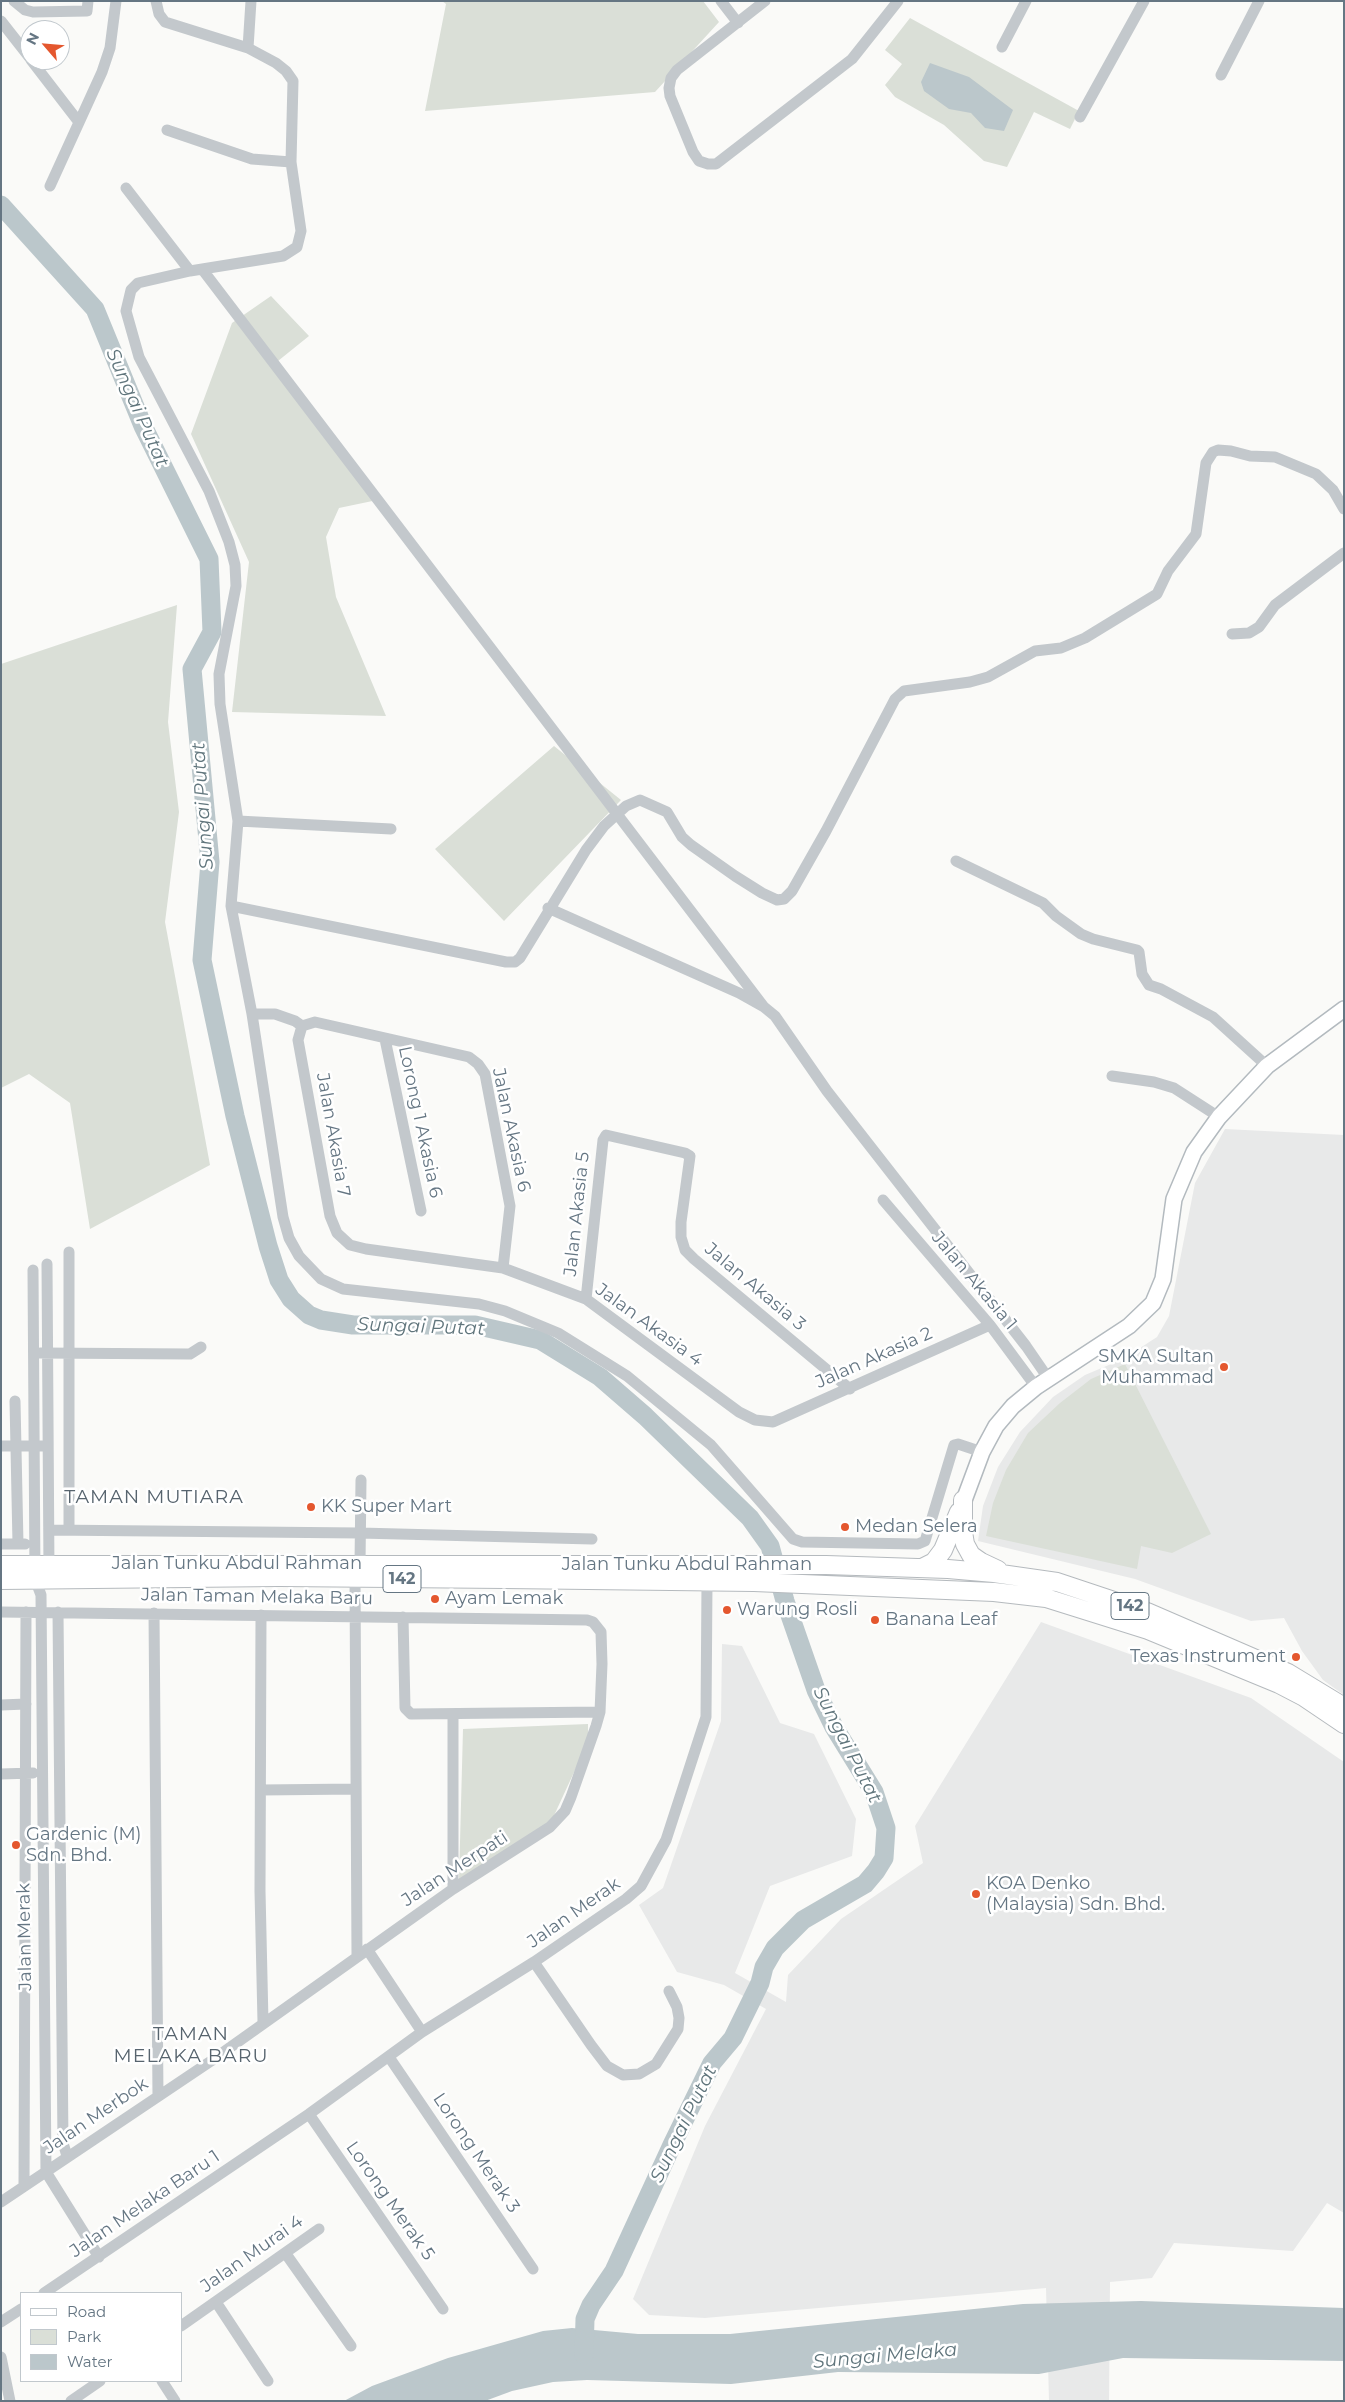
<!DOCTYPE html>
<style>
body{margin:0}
#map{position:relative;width:1345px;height:2402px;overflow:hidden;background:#fafaf8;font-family:Montserrat,sans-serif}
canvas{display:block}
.frame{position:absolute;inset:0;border:2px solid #657683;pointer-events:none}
.legend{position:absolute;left:20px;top:2292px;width:162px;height:90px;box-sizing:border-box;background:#fff;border:1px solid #c1c8cd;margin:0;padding:6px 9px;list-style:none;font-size:15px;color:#657683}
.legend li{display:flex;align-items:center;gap:10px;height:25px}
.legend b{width:25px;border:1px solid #c1c8cd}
.north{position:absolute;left:20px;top:20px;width:50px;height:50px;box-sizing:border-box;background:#fff;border:1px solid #c1c8cd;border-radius:50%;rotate:297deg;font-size:14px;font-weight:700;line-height:20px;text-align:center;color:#657683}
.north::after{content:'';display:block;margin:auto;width:18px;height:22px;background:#e4572e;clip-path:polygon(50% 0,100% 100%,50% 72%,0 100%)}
</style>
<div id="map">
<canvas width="1345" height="2402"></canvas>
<div class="frame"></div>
<ul class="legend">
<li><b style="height:6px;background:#fff"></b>Road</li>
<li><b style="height:14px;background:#dadfd7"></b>Park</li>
<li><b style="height:14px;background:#bbc7cb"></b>Water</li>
</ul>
<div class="north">N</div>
</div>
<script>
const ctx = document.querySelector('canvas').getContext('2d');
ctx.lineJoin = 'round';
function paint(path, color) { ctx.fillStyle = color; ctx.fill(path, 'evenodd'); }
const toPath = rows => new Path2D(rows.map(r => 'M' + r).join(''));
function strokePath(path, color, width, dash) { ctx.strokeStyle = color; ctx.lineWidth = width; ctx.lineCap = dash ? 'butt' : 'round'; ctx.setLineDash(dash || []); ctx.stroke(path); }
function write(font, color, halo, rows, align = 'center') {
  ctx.font = font + ' Montserrat,sans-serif'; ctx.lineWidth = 5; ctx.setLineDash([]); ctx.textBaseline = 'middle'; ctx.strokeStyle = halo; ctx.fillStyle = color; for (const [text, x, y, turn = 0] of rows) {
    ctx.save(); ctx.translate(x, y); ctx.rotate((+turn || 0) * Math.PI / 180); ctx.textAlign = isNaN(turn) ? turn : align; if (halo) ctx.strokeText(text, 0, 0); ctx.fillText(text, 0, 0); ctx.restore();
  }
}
paint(toPath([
 [1225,1129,1344,1135,1344,1695,1323,1680,1302,1651,1284,1618,1251,1621,1135,1579,978,1541,983,1506,998,1467,1020,1432,1053,1397,1085,1375,1123,1359,1157,1337,1169,1316,1195,1183],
 [1041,1622,1251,1698,1344,1762,1344,2213,1327,2203,1293,2251,1174,2243,1152,2278,1110,2282,1109,2401,1049,2401,1046,2288,705,2318,649,2315,633,2299,705,2126,766,2009,724,1985,677,1972,639,1905,663,1888,721,1721,722,1644,742,1646,780,1723,814,1734,856,1819,852,1856,770,1886,735,1973,786,2002,788,1975,841,1919,923,1863,915,1826]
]), '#e8e9e9');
paint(toPath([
 [442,1,703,1,719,22,655,92,425,111,446,4],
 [910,18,1079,111,1070,129,1034,112,1007,167,984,161,944,125,895,97,885,85,902,64,885,50],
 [271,296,309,336,273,365,382,499,339,508,326,537,336,597,386,716,232,712,249,562,191,434,232,323],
 [177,605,168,722,179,812,165,922,210,1165,90,1229,70,1103,29,1074,1,1088,1,664],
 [554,746,621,800,504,921,435,849],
 [1125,1364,1211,1534,1172,1553,1141,1546,1137,1569,986,1536,993,1503,1006,1470,1028,1433,1060,1403,1091,1379],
 [588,1724,588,1742,551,1822,459,1880,463,1729]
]), '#dadfd7');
paint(toPath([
 [930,63,969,77,1013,110,1004,131,985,128,971,113,949,109,924,91,921,82],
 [1141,2301,1344,2308,1344,2361,1123,2358,1039,2374,838,2372,731,2384,587,2380,553,2382,512,2391,485,2401,344,2401,372,2386,448,2358,543,2331,572,2328,638,2334,730,2334,1023,2304]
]), '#bbc7cb');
strokePath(toPath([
 [1,205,95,309,143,426,209,559,212,632,192,669,210,862,202,960,235,1116,268,1246,279,1280,291,1299,309,1315,321,1320,353,1325,475,1325,540,1340,600,1377,645,1416,750,1518,770,1546,785,1601,816,1690,834,1727,874,1792,886,1828,884,1858,876,1871,865,1884,803,1920,775,1948,764,1967,760,1983,733,2038,712,2063,672,2145,614,2271,591,2305,585,2319,584,2355]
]), '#bbc7cb', 19);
const secondary = toPath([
 [960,1511,982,1452,996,1426,1013,1406,1036,1387,1129,1326,1153,1303,1163,1279,1174,1199,1194,1152,1219,1117,1267,1066,1344,1009]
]);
const primary = toPath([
 [963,1500,963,1532,965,1544,971,1555,981,1562,998,1570],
 [1,1565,826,1565,948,1569,994,1573,1057,1582,1147,1612,1288,1673,1344,1707],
 [922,1568,934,1562,943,1550,959,1512],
 [1,1580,279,1577,505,1579,754,1582,994,1592,1046,1598,1148,1630,1279,1684,1304,1697,1344,1724]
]);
strokePath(secondary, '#b3babf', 18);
strokePath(primary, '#b5babe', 20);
strokePath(toPath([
 [14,1,25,10,33,12,87,11,88,1],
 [156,1,159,14,165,22,248,48,276,63,286,71,293,81,291,162,301,231,297,247,283,256,190,271,138,283,131,290,126,311,139,357,209,491,229,542,235,565,236,586,219,674,220,704,238,821,231,906,252,1014,283,1217,289,1238,299,1256,321,1279,343,1289,479,1304,505,1311,558,1333,627,1376,711,1445,793,1539,802,1542,918,1544,925,1541,954,1445,958,1444,982,1452],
 [721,1,738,23],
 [765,1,677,70,671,78,669,88,670,96,693,152,699,161,708,164,716,164,852,59,898,1],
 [1,21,30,58],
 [1002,47,1026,1],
 [248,48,251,1],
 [31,60,78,121],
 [1221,75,1259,1],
 [1080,117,1144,1],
 [167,130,252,159,291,162],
 [50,186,102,72,110,48,116,1],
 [126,188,190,271],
 [202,269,764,1007],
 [1232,634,1249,633,1259,627,1275,605,1344,553],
 [238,821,391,829],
 [956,861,1043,903,1056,916,1081,934,1093,939,1137,950,1139,952,1142,974,1149,985,1161,989,1213,1017,1267,1066],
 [231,906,506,962,515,962,520,958,586,850,604,826,626,806,640,800,667,812,682,837,691,845,735,876,762,893,777,900,784,899,792,891,826,831,895,699,904,691,970,682,988,677,1035,651,1061,648,1085,638,1157,594,1168,571,1196,534,1206,463,1213,452,1218,450,1231,451,1250,456,1275,457,1316,474,1333,490,1344,509],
 [548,908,739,993,764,1007,775,1016,827,1091,1026,1346,1048,1378],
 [252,1014,275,1014,295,1021,302,1026],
 [302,1026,298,1040,330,1216,337,1233,350,1245,366,1249,503,1268,586,1299,739,1412,755,1420,773,1422,990,1325],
 [302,1026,315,1022,469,1057,478,1064,485,1074,510,1206,503,1268],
 [385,1039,421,1211],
 [1112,1076,1154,1082,1174,1088,1219,1117],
 [883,1200,990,1325,1036,1387],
 [47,1264,49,1572],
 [33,1270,35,1579,41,1595,46,2172,99,2257],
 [586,1299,603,1140,606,1135,685,1153,690,1156,681,1222,681,1237,685,1250,694,1259,850,1389],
 [40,1353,190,1354,201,1347],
 [15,1401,18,1544],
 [1,1446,42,1446],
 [49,1530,360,1533,592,1539],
 [69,1530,69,1252],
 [1,1544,25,1544],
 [360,1564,361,1480],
 [355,1578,357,1956],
 [1,1612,587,1620,593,1622,601,1632,602,1664,600,1712,596,1726,571,1797,565,1811,550,1827,453,1889,211,2061,1,2202],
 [58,1612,63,2143,67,2156],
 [154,1613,158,2096],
 [261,1615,260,1891,263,2022],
 [403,1617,405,1708,411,1714,600,1712],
 [1,1705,26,1704],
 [1,1774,33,1773],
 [261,1790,356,1789],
 [453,1889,453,1715],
 [367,1949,422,2032],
 [534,1962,591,2045,607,2066,623,2075,639,2074,656,2064,678,2029,679,2018,677,2007,669,1991],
 [389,2057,533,2269],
 [309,2114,443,2309],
 [24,2186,26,1612],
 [286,2254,351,2346],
 [44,2293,309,2114,422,2032,534,1962,626,1899,641,1886,666,1840,706,1717,707,1583],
 [216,2302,268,2381],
 [1,2322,21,2309],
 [181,2326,319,2229],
 [1,2357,10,2401],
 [162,2381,175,2401],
 [71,2401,100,2381]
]), '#c3c8cc', 11);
strokePath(secondary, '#fff', 15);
strokePath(primary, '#fff', 18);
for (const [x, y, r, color] of [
 [1224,1367,5,"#e4572e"],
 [311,1507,5,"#e4572e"],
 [845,1527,5,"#e4572e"],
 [435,1599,5,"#e4572e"],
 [727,1610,5,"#e4572e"],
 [875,1620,5,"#e4572e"],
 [1296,1657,5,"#e4572e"],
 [16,1845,5,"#e4572e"],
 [976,1894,5,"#e4572e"]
]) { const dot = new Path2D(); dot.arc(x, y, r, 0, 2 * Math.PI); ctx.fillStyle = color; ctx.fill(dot); strokePath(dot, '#fff', 2); }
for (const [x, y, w] of [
 [402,1579,38],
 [1130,1606,38]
]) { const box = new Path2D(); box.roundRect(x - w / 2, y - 13.5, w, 27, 4); ctx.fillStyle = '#fff'; ctx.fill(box); strokePath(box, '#657683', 1); }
write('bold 16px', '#657683', null, [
 ["142",402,1579],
 ["142",1130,1606]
]);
write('18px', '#657683', '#fff', [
 ["Lorong 1 Akasia 6",420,1122,78],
 ["Jalan Akasia 6",511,1130,78],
 ["Jalan Akasia 7",333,1135,80],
 ["Jalan Akasia 5",577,1214,-84],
 ["Jalan Akasia 1",974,1281,50],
 ["Jalan Akasia 3",755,1287,40],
 ["Jalan Akasia 4",649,1325,36],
 ["Jalan Akasia 2",874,1358,-24],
 ["Jalan Tunku Abdul Rahman",237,1564],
 ["Jalan Tunku Abdul Rahman",687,1565],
 ["Jalan Taman Melaka Baru",257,1597,1],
 ["Jalan Merpati",455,1869,-33],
 ["Jalan Merak",574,1913,-35],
 ["Jalan Merak",25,1937,-91],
 ["Jalan Merbok",96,2116,-34],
 ["Lorong Merak 3",476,2153,56],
 ["Lorong Merak 5",390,2201,55],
 ["Jalan Melaka Baru 1",145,2204,-34],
 ["Jalan Murai 4",252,2254,-35]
]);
write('18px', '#657683', '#fff', [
 ["SMKA Sultan",1214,1357,"right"],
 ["Muhammad",1214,1378,"right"],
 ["KK Super Mart",321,1507],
 ["Medan Selera",855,1527],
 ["Ayam Lemak",445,1599],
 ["Warung Rosli",737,1610],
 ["Banana Leaf",885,1620],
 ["Texas Instrument",1286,1657,"right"],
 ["Gardenic (M)",26,1835],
 ["Sdn. Bhd.",26,1856],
 ["KOA Denko",986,1884],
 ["(Malaysia) Sdn. Bhd.",986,1905]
], 'left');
write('italic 19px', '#60757c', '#fff', [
 ["Sungai Putat",137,408,66],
 ["Sungai Putat",203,806,-94],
 ["Sungai Putat",421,1327,2],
 ["Sungai Putat",847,1745,63],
 ["Sungai Putat",684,2124,-64],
 ["Sungai Melaka",885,2356,-5]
]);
ctx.letterSpacing = '1px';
write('19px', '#57646e', '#fff', [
 ["TAMAN MUTIARA",154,1497],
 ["TAMAN",191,2034],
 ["MELAKA BARU",191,2056]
]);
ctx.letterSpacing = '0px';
</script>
